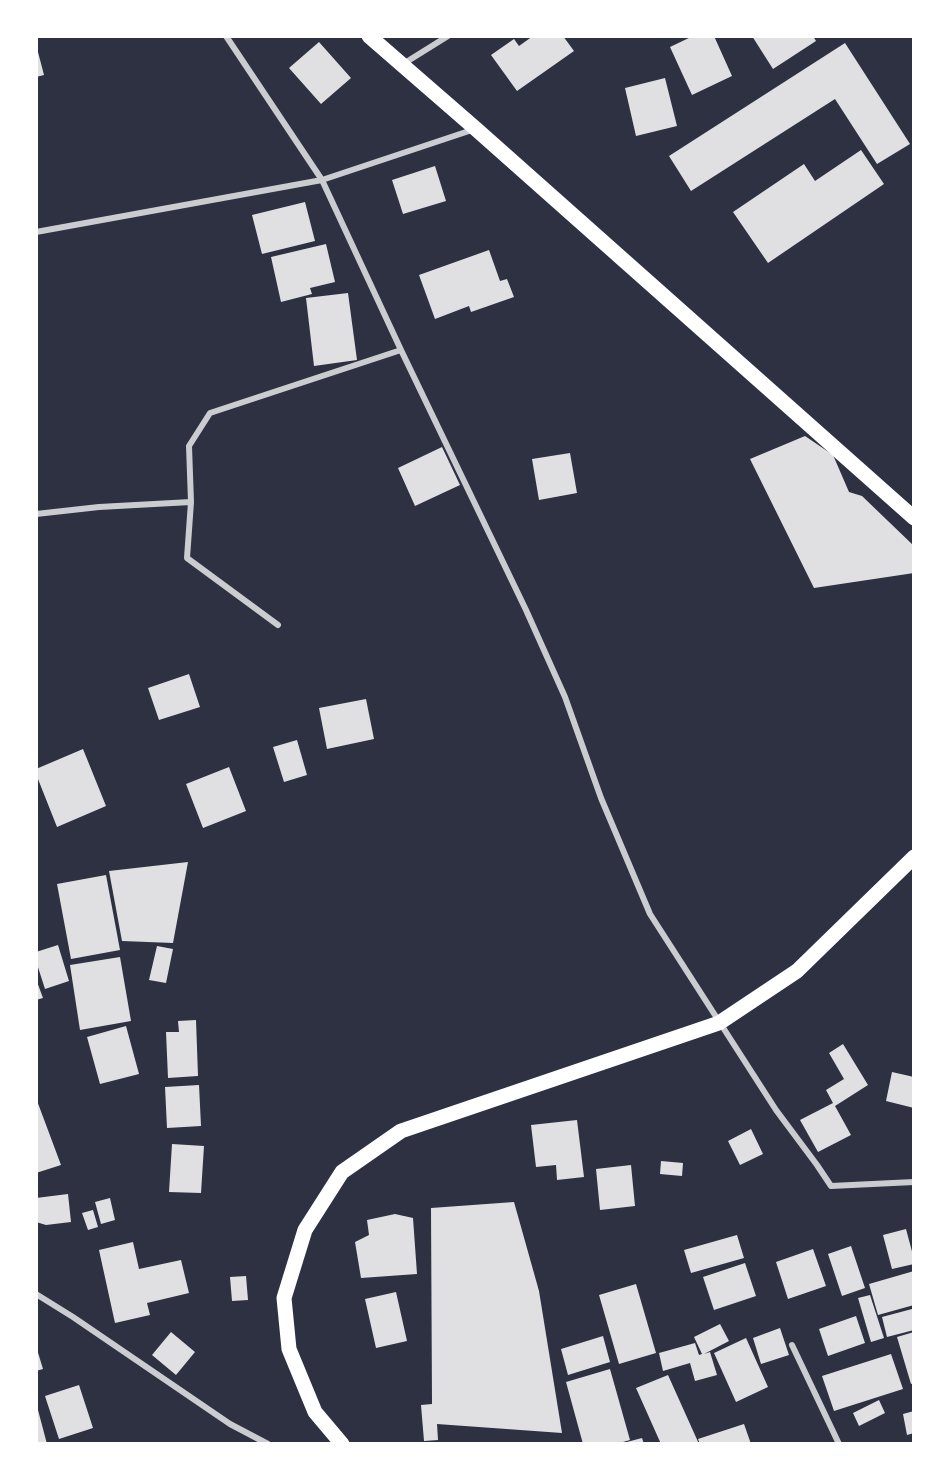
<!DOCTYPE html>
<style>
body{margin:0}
#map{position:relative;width:950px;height:1480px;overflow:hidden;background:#2d3142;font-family:"Public Sans",sans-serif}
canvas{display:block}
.frame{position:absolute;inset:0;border:38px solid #fff;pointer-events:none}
</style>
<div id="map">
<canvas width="950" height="1480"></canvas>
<div class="frame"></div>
</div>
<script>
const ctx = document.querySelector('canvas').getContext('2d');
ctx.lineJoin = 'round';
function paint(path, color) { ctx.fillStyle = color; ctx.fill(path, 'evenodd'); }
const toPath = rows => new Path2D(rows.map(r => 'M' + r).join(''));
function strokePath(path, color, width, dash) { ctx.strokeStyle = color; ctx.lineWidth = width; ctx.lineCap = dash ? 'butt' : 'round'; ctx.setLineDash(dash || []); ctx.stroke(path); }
paint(toPath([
 [533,36,563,36,574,51,517,91,491,55,514,39,519,46],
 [693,36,714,36,732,76,692,95,670,47],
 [752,36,813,36,816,41,773,69],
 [319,42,351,78,321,104,289,68],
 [845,43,910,144,877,164,835,99,691,191,669,156],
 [38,52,44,75,36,77,36,53],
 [665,78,677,126,636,136,625,88],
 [861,150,884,184,768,263,733,212,804,164,815,181],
 [435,166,446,201,403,214,392,180],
 [305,202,315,241,262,254,252,215],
 [326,244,335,282,310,288,312,294,281,302,271,257],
 [489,250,500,281,507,279,514,297,471,312,469,306,435,319,419,275],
 [348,293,357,360,314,366,306,298],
 [805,436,833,455,849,492,862,496,914,546,914,573,814,588,750,459],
 [442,447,460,485,415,506,398,468],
 [570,453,577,493,539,500,532,459],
 [189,674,200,707,159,720,148,688],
 [366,699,374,739,327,749,319,708],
 [297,740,307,775,284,782,273,747],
 [83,749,106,806,57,827,36,774,36,769],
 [229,767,246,811,203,828,186,784],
 [188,862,173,943,122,941,109,871],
 [106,875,120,950,71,959,57,884],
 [58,945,69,981,45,989,36,961,36,952],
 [157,946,173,949,166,983,149,980],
 [120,957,131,1021,80,1030,70,965],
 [36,979,43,998,36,1000],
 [196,1020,198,1076,168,1078,166,1032,179,1032,178,1021],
 [126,1026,139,1074,100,1084,87,1037],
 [843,1044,868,1085,835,1106,851,1135,818,1152,800,1120,833,1103,826,1090,844,1079,829,1053],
 [892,1072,914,1077,914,1108,886,1101],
 [199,1085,201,1126,167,1128,165,1087],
 [36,1098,61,1165,36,1173],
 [577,1120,584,1177,557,1180,556,1165,536,1167,531,1125],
 [751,1129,763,1154,740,1165,728,1141],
 [172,1144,204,1146,201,1193,169,1192],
 [661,1161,683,1163,682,1176,660,1174],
 [631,1165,635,1206,600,1210,596,1169],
 [68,1194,71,1222,46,1225,36,1222,36,1198],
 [110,1198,115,1220,101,1224,95,1202],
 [514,1202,539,1291,562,1433,437,1424,438,1440,424,1441,421,1405,432,1404,431,1208],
 [93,1210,98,1227,88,1230,82,1213],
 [395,1214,413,1218,417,1274,361,1278,355,1242,369,1235,367,1220],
 [906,1229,914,1259,914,1264,892,1269,883,1235],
 [737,1235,744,1258,691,1273,684,1250],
 [133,1242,139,1269,181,1260,189,1293,147,1303,150,1315,115,1323,99,1250],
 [851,1246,865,1288,842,1296,828,1254],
 [813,1249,826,1286,788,1299,776,1262],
 [745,1263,756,1296,714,1310,703,1277],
 [914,1271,914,1305,878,1315,869,1284],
 [246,1276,248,1300,232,1301,230,1277],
 [636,1284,656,1353,619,1364,599,1295],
 [396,1292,407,1341,376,1348,365,1299],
 [870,1295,884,1338,871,1342,858,1298],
 [912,1309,914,1318,914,1330,887,1337,882,1317],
 [856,1316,865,1343,828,1356,819,1329],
 [720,1324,729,1341,704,1354,710,1352,717,1375,695,1381,690,1363,663,1371,659,1353,695,1343,699,1355,702,1354,694,1337],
 [780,1328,789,1355,761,1364,753,1338],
 [171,1332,195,1352,176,1375,152,1355],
 [914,1332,914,1383,911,1384,897,1337],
 [603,1336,610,1362,568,1375,561,1349],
 [746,1338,768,1387,736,1402,714,1353],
 [36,1346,43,1369,36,1371],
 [891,1354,903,1389,834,1411,822,1376],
 [610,1369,630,1440,616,1444,583,1444,566,1382],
 [668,1375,699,1444,661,1444,636,1388],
 [79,1385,93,1428,59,1439,45,1396],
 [879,1400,885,1413,859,1426,853,1413],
 [36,1410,38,1410,47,1444,36,1444],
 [914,1411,914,1433,907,1435,903,1414],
 [744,1424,751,1444,700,1444,698,1439],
 [642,1438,644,1444,623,1444,623,1443]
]), '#e0e0e3');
strokePath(toPath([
 [226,36,322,180,401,350,526,610,565,697,601,798,650,914,776,1110,817,1165,831,1186,914,1182],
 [403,64,448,36],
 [36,232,322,180,475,129],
 [36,514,99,507,191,502],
 [278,625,187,558,191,502,189,446,210,413,401,350],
 [36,1294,73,1317,230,1424,268,1444],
 [792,1345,839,1444]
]), '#caccd0', 6);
strokePath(toPath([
 [369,36,476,129,914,518],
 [342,1444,315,1412,289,1349,284,1298,305,1230,342,1172,401,1131,719,1023,797,971,914,857]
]), '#fff', 15);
</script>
